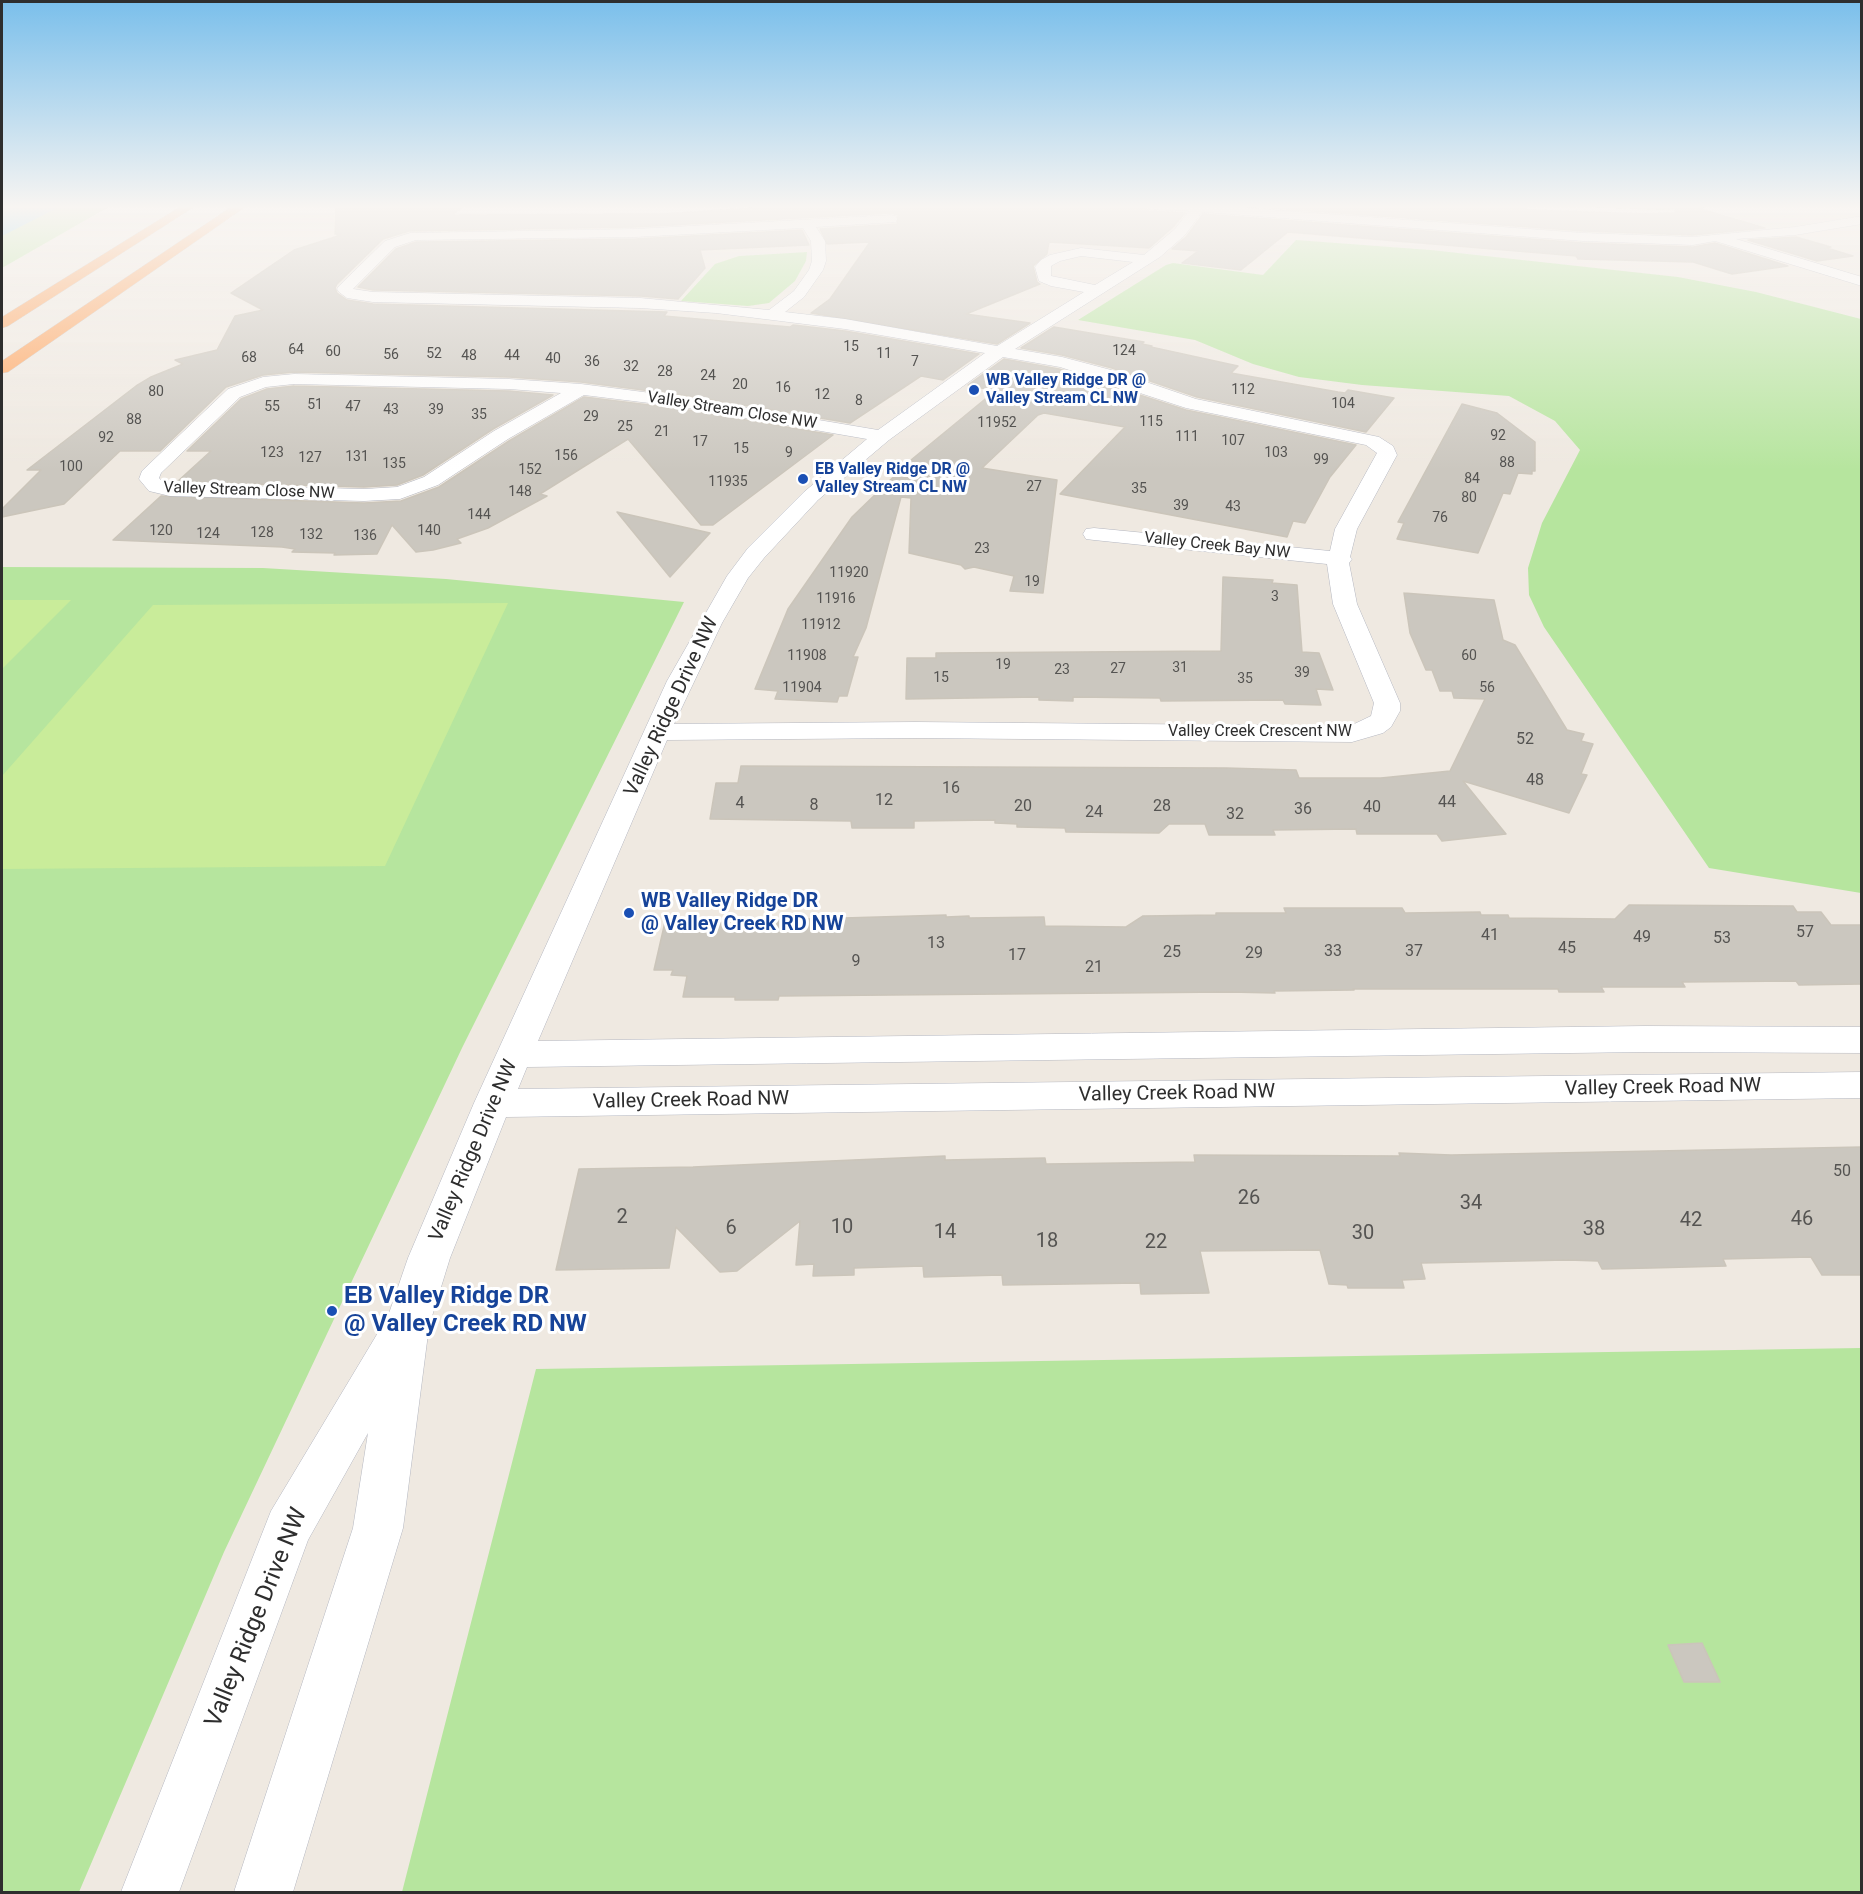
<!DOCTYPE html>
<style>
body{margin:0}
#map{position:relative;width:1863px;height:1894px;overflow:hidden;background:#efe9e1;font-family:Roboto,sans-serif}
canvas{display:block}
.frame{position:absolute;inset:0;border:3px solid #2e2e2e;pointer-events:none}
</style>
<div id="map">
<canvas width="1863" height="1894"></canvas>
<div class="frame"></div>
</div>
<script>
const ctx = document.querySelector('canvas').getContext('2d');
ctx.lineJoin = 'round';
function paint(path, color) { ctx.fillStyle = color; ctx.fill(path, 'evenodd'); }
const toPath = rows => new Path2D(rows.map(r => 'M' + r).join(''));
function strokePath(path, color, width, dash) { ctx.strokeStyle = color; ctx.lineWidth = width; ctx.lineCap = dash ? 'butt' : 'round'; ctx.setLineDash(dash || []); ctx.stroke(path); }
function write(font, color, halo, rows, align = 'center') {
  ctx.font = font + ' Roboto,sans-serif'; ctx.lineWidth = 6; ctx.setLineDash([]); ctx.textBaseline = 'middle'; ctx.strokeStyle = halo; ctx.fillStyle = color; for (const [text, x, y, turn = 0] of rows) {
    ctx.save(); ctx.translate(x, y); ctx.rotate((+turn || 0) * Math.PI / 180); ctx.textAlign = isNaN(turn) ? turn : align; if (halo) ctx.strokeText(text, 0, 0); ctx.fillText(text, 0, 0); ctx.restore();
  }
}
paint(toPath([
 [2,205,112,205,2,268],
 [1542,205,1741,205,1661,210],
 [1296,240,1431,250,1678,277,1756,292,1861,319,1861,893,1709,868,1544,627,1529,595,1528,568,1542,523,1580,450,1555,421,1509,396,1362,385,1299,377,1253,364,1195,340,1078,320,1166,265,1173,263,1263,275],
 [807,252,806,261,795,281,769,303,748,306,681,301,715,264,739,256],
 [2,567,263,568,446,579,684,602,462,1048,224,1552,79,1892,2,1892],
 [1861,1348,1861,1892,402,1892,536,1369]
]), '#b6e59e');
paint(toPath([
 [2,600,71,600,2,669],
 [508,603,385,866,2,869,2,776,153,605]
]), '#c9ec9a');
paint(toPath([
 [2,205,63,205,2,236]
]), '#75cff0');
const building = toPath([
 [336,205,465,205,452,215,665,214,800,205,1141,205,1149,211,1185,213,1173,227,1149,248,1049,242,1047,254,1033,266,1037,282,1040,284,966,314,1030,323,997,344,811,313,830,299,870,242,827,244,820,229,897,224,898,215,891,213,635,227,409,231,383,239,337,284,335,288,337,293,347,300,373,304,667,312,664,316,790,327,793,325,845,331,979,354,943,380,921,376,850,423,682,395,581,382,509,377,294,372,263,375,226,387,160,451,120,451,64,504,2,517,2,509,41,470,27,470,136,386,151,377,183,364,175,360,217,350,235,316,263,310,231,293,294,250,341,235,335,234,336,205],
 [1231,205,1496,205,1526,207,1526,210,1645,214,1675,213,1676,205,1687,205,1765,228,1693,235,1583,231,1231,205],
 [1203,214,1583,243,1693,247,1715,243,1788,266,1732,274,1693,262,1578,259,1576,256,1288,232,1241,270,1182,263,1198,251,1172,249,1187,236,1203,214],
 [802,230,809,245,700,250,705,268,678,299,640,296,373,290,358,287,396,249,416,242,635,239,802,230],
 [1796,237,1831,247,1827,248,1853,256,1817,261,1748,240,1796,237],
 [1054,327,1144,342,1142,344,1152,346,1151,347,1238,366,1231,373,1338,392,1345,393,1348,390,1394,398,1366,432,1197,397,1112,368,1062,355,1021,348,1054,327],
 [1004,359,1059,369,1186,410,1356,445,1330,477,1305,523,1293,521,1287,537,1060,494,1125,427,1044,413,1038,415,982,468,1057,480,1043,593,1010,591,1014,576,974,567,965,569,961,565,909,553,911,498,901,497,866,628,853,657,858,657,847,696,839,696,837,702,775,699,778,691,755,689,788,609,852,517,911,460,995,391,968,385,1004,359],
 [294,386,509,391,553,395,493,429,423,475,397,485,364,487,177,482,211,451,187,451,241,399,267,389,294,386],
 [584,397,682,409,833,435,713,525,701,525,628,439,540,494,547,496,488,528,457,539,461,543,433,550,416,552,392,525,377,554,334,555,335,553,292,552,295,549,282,547,113,540,161,496,364,503,401,501,439,487,509,441,584,397],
 [1462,404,1497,413,1535,442,1535,471,1532,471,1532,474,1518,473,1510,494,1503,493,1478,553,1397,539,1404,523,1398,522,1462,404],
 [617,512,710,533,670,577,617,512],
 [1223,577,1273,580,1272,583,1297,585,1302,652,1319,653,1333,690,1316,689,1321,705,1285,704,1283,700,1161,701,1160,698,1073,697,1073,701,1039,700,1039,697,906,699,907,658,936,658,936,653,1221,651,1223,577],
 [1404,593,1494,600,1503,640,1515,645,1567,730,1584,734,1581,741,1593,744,1581,774,1587,775,1569,813,1463,781,1506,834,1442,841,1437,834,1357,834,1356,829,1273,830,1275,835,1209,835,1205,824,1169,824,1159,833,1066,832,1065,828,1017,827,1017,824,995,823,995,820,914,821,914,828,852,828,851,821,710,819,716,783,738,783,741,766,1226,768,1296,770,1299,778,1381,778,1450,771,1485,699,1454,698,1452,691,1440,691,1432,670,1426,670,1410,633,1404,593],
 [1629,905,1793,906,1797,912,1821,912,1831,925,1862,925,1862,984,1799,985,1796,981,1682,982,1685,987,1601,987,1604,992,1559,992,1558,989,1353,989,1354,990,1274,991,1275,993,1229,992,779,996,778,1000,735,1000,735,997,683,997,687,976,671,975,673,970,654,970,665,922,775,923,775,920,946,915,946,917,969,916,969,918,1044,917,1045,926,1126,927,1143,916,1216,915,1216,913,1286,913,1284,908,1402,908,1405,913,1480,912,1481,915,1508,915,1509,918,1615,919,1629,905],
 [1862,1147,1862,1275,1822,1275,1811,1257,1723,1259,1726,1266,1651,1268,1602,1269,1598,1261,1568,1260,1421,1263,1425,1279,1402,1280,1404,1288,1348,1288,1347,1285,1329,1284,1320,1250,1200,1251,1209,1293,1141,1294,1140,1283,1003,1285,1002,1275,924,1277,923,1266,854,1268,854,1275,813,1276,814,1264,796,1265,800,1221,737,1271,720,1272,676,1227,669,1268,556,1270,579,1169,693,1167,945,1156,945,1160,1045,1158,1046,1164,1195,1162,1194,1155,1400,1156,1399,1153,1451,1155,1862,1147],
 [1702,1643,1720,1682,1684,1682,1668,1645,1702,1643]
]);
paint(building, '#cbc7bf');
strokePath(building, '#cbc5ba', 1.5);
const minor = toPath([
 [1143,205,1207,205,1583,233,1693,237,1795,227,1862,216,1862,224,1795,235,1736,239,1862,277,1862,286,1715,241,1693,245,1583,241,1202,212,1185,235,1160,257,1015,349,1062,357,1111,370,1196,399,1379,437,1393,446,1397,455,1357,529,1350,557,1352,559,1349,563,1357,604,1400,703,1400,711,1391,727,1383,733,1352,742,915,738,667,740,538,1041,1645,1026,1862,1027,1862,1053,1645,1052,527,1067,518,1089,1862,1072,1862,1098,506,1117,450,1258,429,1326,403,1528,293,1892,234,1892,353,1528,368,1433,308,1540,179,1892,121,1892,271,1511,382,1326,385,1325,408,1258,474,1103,667,681,727,576,748,548,804,492,867,439,682,407,584,395,508,439,438,485,400,499,364,501,170,496,149,491,139,479,142,471,228,389,263,377,294,374,509,379,581,384,682,397,878,430,985,353,845,329,716,313,640,308,373,302,347,298,339,292,337,289,339,286,385,241,410,233,635,229,891,215,896,216,897,219,896,222,816,227,825,241,826,261,823,270,804,297,785,312,845,319,997,346,1084,292,1051,286,1039,281,1035,267,1041,260,1050,255,1081,248,1144,255,1175,229,1189,211,1149,209,1143,205],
 [803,228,811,241,812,261,809,270,794,291,769,310,640,298,373,292,353,289,395,247,416,240,635,237,803,228],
 [1081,256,1133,262,1095,285,1051,276,1051,266,1060,261,1081,256],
 [1003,357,1060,367,1186,408,1366,445,1377,453,1335,529,1330,551,1094,528,1086,529,1083,534,1086,539,1094,540,1327,564,1333,604,1374,703,1371,716,1350,726,915,722,674,724,722,623,748,578,764,558,818,500,889,440,1003,357],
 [294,384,509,389,561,393,494,431,424,477,397,487,364,489,170,484,163,482,159,478,161,473,240,397,266,387,294,384]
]);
const highway = toPath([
 [183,205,197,205,8,326,2,328,2,317,183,205],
 [234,205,248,205,8,372,2,373,2,361,234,205]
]);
strokePath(minor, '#b4b7c1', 1);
strokePath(highway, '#c9c9c9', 1);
paint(minor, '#fff');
paint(highway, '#ffa35c');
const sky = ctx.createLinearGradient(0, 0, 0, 470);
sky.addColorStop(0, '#7abfeb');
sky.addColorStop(0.44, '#f8f5f2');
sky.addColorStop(1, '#f8f5f200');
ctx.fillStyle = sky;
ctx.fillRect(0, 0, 1863, 470);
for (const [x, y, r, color] of [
 [974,390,6,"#1a4fb4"],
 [803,479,6,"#1a4fb4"],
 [629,913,6,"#1a4fb4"],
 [332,1311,6,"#1a4fb4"]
]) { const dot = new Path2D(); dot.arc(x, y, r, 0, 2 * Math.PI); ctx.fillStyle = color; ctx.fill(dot); strokePath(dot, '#fff', 2); }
write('14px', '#555452', null, [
 ["15",851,347],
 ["64",296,350],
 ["124",1124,351],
 ["60",333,352],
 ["52",434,354],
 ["11",884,354],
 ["56",391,355],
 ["48",469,356],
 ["44",512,356],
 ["68",249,358],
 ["40",553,359],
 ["36",592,362],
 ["7",915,362],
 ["32",631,367],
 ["28",665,372],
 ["24",708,376],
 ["20",740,385],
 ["16",783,388],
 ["112",1243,390],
 ["80",156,392],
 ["12",822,395],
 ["8",859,401],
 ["104",1343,404],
 ["51",315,405],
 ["55",272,407],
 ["47",353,407],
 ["43",391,410],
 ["39",436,410],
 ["35",479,415],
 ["29",591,417],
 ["88",134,420],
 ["115",1151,422],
 ["11952",997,423],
 ["25",625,427],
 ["21",662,432],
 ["92",1498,436],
 ["111",1187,437],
 ["92",106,438],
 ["107",1233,441],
 ["17",700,442],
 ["15",741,449],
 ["123",272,453],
 ["9",789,453],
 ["103",1276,453],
 ["156",566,456],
 ["131",357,457],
 ["127",310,458],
 ["99",1321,460],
 ["88",1507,463],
 ["135",394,464],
 ["100",71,467],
 ["152",530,470],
 ["84",1472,479],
 ["11935",728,482],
 ["27",1034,487],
 ["35",1139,489],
 ["148",520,492],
 ["80",1469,498],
 ["39",1181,506],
 ["43",1233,507],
 ["144",479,515],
 ["76",1440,518],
 ["120",161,531],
 ["140",429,531],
 ["128",262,533],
 ["124",208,534],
 ["132",311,535],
 ["136",365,536],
 ["23",982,549],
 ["11920",849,573],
 ["19",1032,582],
 ["3",1275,597],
 ["11916",836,599],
 ["11912",821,625],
 ["11908",807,656],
 ["60",1469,656],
 ["19",1003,665],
 ["31",1180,668],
 ["27",1118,669],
 ["23",1062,670],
 ["39",1302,673],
 ["15",941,678],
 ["35",1245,679],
 ["11904",802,688],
 ["56",1487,688]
]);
write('bold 16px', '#164399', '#fff', [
 ["WB Valley Ridge DR @",986,381],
 ["Valley Stream CL NW",986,399],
 ["EB Valley Ridge DR @",815,470],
 ["Valley Stream CL NW",815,488]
], 'left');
write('16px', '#2e2e2e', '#fff', [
 ["Valley Stream Close NW",732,411,9],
 ["Valley Stream Close NW",249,491,2],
 ["Valley Creek Bay NW",1217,546,6],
 ["Valley Creek Crescent NW",1260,732]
]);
write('16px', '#555452', null, [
 ["52",1525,740],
 ["48",1535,781],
 ["16",951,789],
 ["12",884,801],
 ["44",1447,803],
 ["4",740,804],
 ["8",814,806],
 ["20",1023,807],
 ["28",1162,807],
 ["40",1372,808],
 ["36",1303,810],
 ["24",1094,813],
 ["32",1235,815],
 ["57",1805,933],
 ["41",1490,936],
 ["49",1642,938],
 ["53",1722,939],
 ["13",936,944],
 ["45",1567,949],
 ["33",1333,952],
 ["37",1414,952],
 ["25",1172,953],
 ["29",1254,954],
 ["17",1017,956],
 ["9",856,962],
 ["21",1094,968],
 ["50",1842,1172]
]);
write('20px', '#2e2e2e', '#fff', [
 ["Valley Ridge Drive NW",672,707,-65],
 ["Valley Creek Road NW",1663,1088,-1],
 ["Valley Creek Road NW",1177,1094,-1],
 ["Valley Creek Road NW",691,1101,-1],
 ["Valley Ridge Drive NW",474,1151,-67]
]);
write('bold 20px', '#164399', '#fff', [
 ["WB Valley Ridge DR",641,902],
 ["@ Valley Creek RD NW",641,925]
], 'left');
write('20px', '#555452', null, [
 ["26",1249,1199],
 ["34",1471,1204],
 ["2",622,1218],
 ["46",1802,1220],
 ["42",1691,1221],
 ["10",842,1228],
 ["6",731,1229],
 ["38",1594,1230],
 ["14",945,1233],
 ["30",1363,1234],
 ["18",1047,1242],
 ["22",1156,1243]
]);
write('bold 24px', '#164399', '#fff', [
 ["EB Valley Ridge DR",344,1297],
 ["@ Valley Creek RD NW",344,1325]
], 'left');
write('24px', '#2e2e2e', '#fff', [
 ["Valley Ridge Drive NW",257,1618,-68]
]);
</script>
